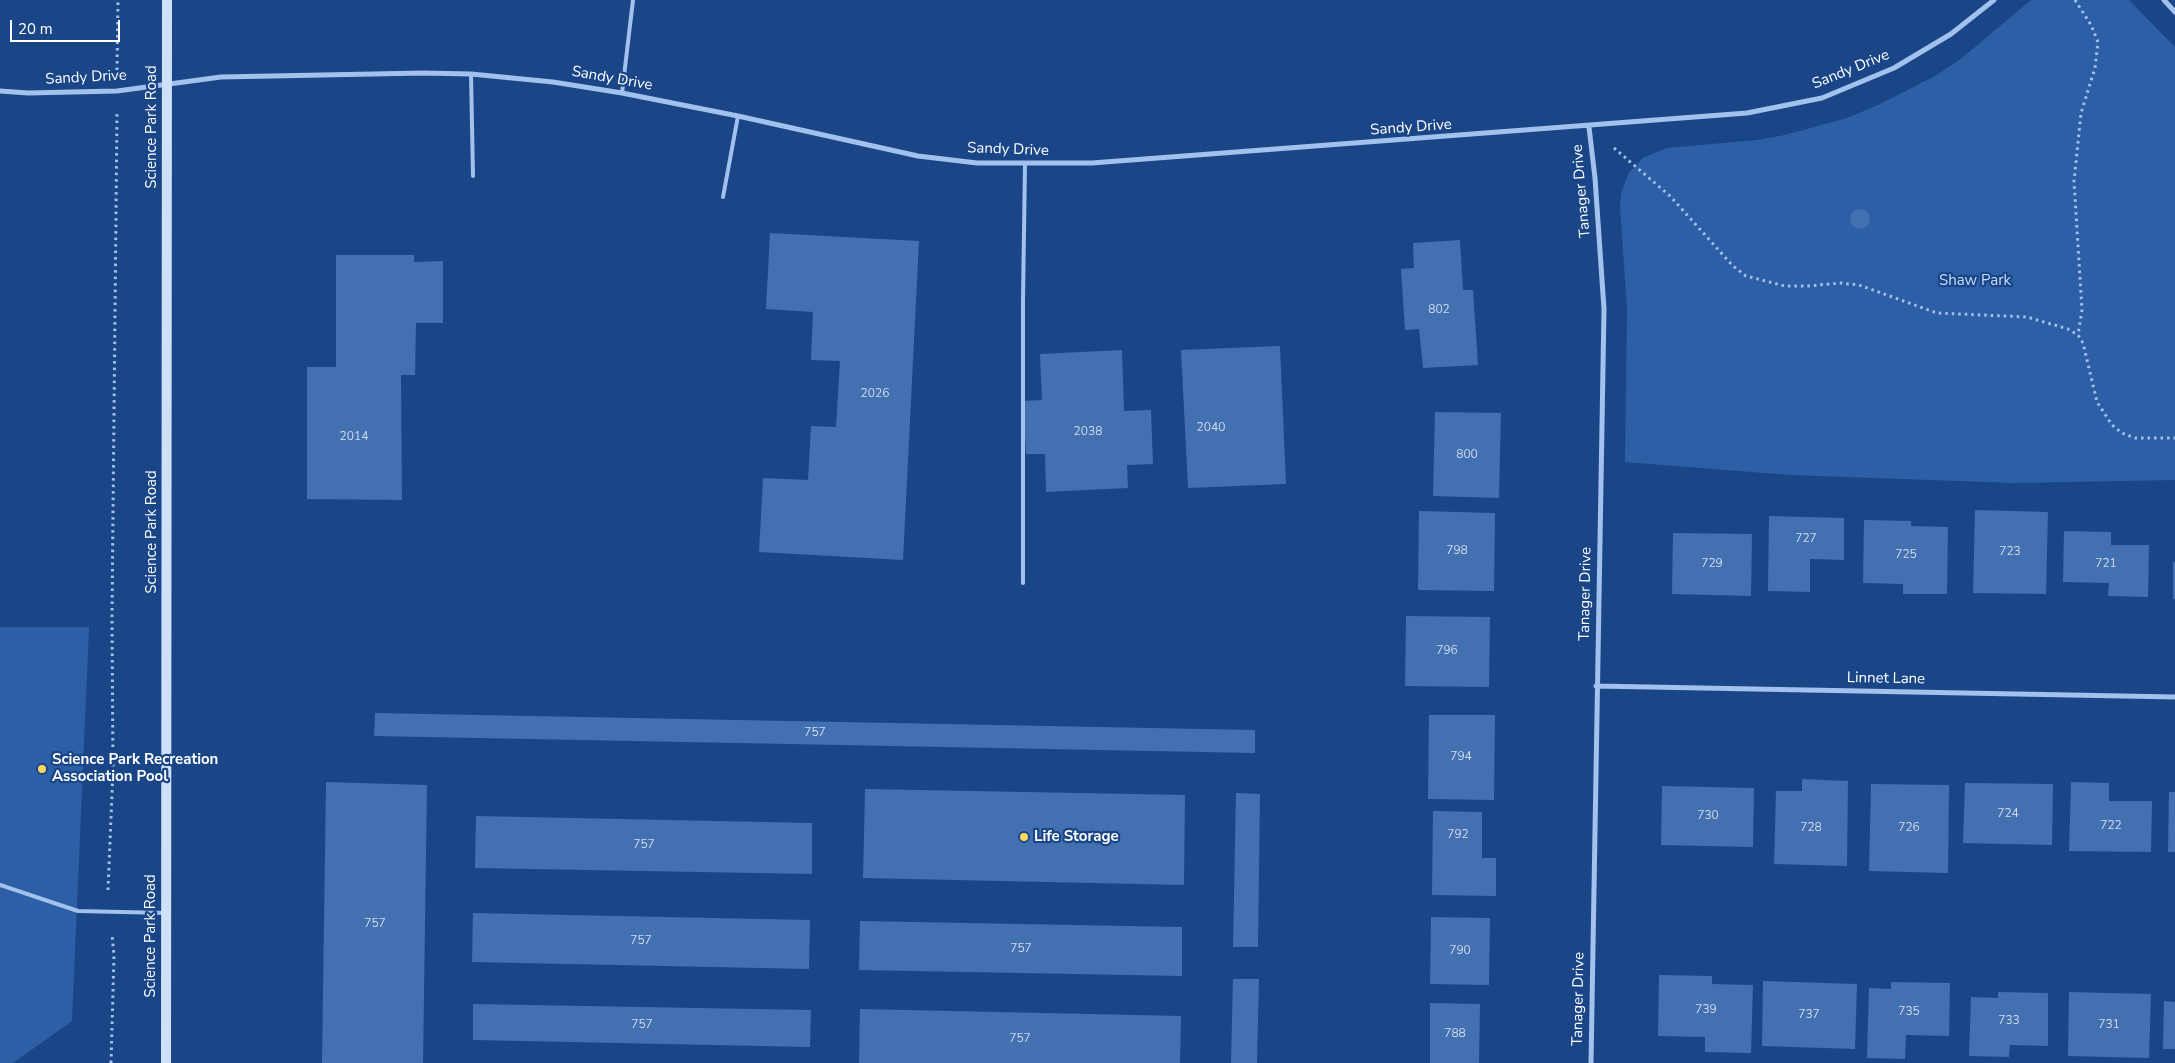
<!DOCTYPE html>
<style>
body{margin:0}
#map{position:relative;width:2175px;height:1063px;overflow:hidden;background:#1a4688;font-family:"Nunito Sans",sans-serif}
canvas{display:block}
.scale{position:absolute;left:10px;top:20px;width:110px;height:22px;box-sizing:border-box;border:2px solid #fff;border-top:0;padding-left:6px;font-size:15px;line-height:18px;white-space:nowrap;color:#fff;-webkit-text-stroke:4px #1a4688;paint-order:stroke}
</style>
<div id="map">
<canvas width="2175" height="1063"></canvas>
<div class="scale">20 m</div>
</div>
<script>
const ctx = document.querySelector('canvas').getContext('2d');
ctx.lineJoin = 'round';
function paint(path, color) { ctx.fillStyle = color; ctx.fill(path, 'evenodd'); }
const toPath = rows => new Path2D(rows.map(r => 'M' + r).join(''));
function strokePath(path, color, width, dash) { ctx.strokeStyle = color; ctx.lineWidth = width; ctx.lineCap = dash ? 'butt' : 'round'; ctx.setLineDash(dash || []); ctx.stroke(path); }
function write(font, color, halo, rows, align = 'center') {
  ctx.font = font + ' "Nunito Sans",sans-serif'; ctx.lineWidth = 4.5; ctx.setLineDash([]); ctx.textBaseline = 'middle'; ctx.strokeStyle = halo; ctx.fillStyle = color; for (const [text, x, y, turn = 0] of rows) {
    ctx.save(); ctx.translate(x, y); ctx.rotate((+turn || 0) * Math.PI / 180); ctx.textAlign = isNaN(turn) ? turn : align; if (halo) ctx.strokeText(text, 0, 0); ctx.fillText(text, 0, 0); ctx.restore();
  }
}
paint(toPath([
 [2031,0,2129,0,2175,47,2175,480,2014,483,1790,475,1625,462,1627,309,1620,206,1621,194,1628,174,1643,158,1667,148,1757,140,1785,135,1847,118,1878,105,1935,76,1962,58],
 [0,627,89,627,72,1021,13,1063,0,1063]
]), '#2d5fa6');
paint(toPath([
 '1850 219a10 10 0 1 1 20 0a10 10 0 1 1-20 0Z',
 [770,233,919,241,903,560,759,552,763,478,808,480,811,426,836,427,840,361,811,360,813,312,766,309],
 [1460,240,1463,290,1473,290,1478,365,1423,368,1419,329,1405,330,1401,269,1414,268,1413,243],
 [336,255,414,255,414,262,443,261,443,323,416,323,415,375,401,375,402,500,307,499,307,367,336,367],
 [1280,346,1286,484,1188,488,1181,350],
 [1122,350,1124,411,1151,410,1153,464,1127,465,1128,488,1046,492,1045,454,1026,454,1023,401,1042,400,1040,354],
 [1435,412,1501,413,1499,498,1433,496],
 [1975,510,2048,512,2046,594,1973,593],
 [1419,511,1495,513,1494,591,1418,590],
 [1769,516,1844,518,1844,560,1810,559,1810,592,1768,591],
 [1864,520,1911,521,1911,526,1948,527,1947,594,1903,594,1903,584,1863,583],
 [2064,531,2111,532,2111,545,2149,545,2148,597,2108,596,2109,583,2063,582],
 [1673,533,1752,534,1751,596,1672,594],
 [2173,562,2175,562,2175,599,2173,599],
 [1406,616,1490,617,1489,687,1405,686],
 [375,713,1255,730,1255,753,374,736],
 [1429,715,1495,715,1494,800,1428,799],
 [1802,779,1848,781,1847,866,1774,864,1776,791,1802,791],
 [326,782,427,785,423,1063,322,1063],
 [2071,782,2109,783,2109,801,2152,801,2151,852,2069,851],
 [1965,783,2053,784,2052,845,1963,843],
 [1871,784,1949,785,1948,873,1869,871],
 [1662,786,1754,788,1753,847,1661,845],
 [865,789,1185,795,1184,885,863,878],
 [2169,792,2175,792,2175,852,2168,852],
 [1236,793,1260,794,1258,947,1233,947],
 [1433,811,1482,812,1482,858,1496,858,1496,896,1432,895],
 [476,816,812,823,812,874,475,868],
 [473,913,810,920,809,969,472,962],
 [1431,917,1490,918,1489,985,1430,984],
 [860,921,1182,927,1182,976,859,970],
 [1659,975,1712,976,1712,984,1753,985,1751,1053,1705,1052,1705,1037,1658,1036],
 [1233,979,1259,979,1257,1063,1231,1063],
 [1763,981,1857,984,1855,1049,1762,1046],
 [1891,982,1950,983,1949,1036,1906,1035,1905,1059,1867,1058,1869,988,1891,989],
 [1998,992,2048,993,2048,1046,2010,1045,2009,1057,1969,1056,1971,997,1998,998],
 [2069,992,2151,994,2149,1058,2068,1056],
 [2164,1001,2175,1002,2175,1049,2163,1049],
 [1430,1003,1480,1004,1479,1063,1430,1063],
 [473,1004,811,1010,810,1047,473,1040],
 [860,1009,1181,1016,1180,1063,859,1063]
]), '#4370b1');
strokePath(toPath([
 [2075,0,2091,25,2098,42,2095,68,2081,113,2074,181,2082,310,2078,335],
 [117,70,118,0],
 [1614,148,1670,196,1733,266,1746,276,1785,286,1808,286,1840,283,1859,285,1937,313,2027,317,2068,329,2078,335,2083,343,2097,402,2112,425,2122,433,2135,438,2175,438],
 [108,890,113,770,112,616,117,112],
 [111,1063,114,956,112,934]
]), '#a2c1ed', 3, [2.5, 4]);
strokePath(toPath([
 [471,74,473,176],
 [622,93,633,0],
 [723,197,738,116],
 [1023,583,1023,299,1025,164],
 [0,885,78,911,166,913]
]), '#a2c1ed', 4);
strokePath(toPath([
 [2164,0,2175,12],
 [0,91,28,93,117,91,221,77,423,73,471,74,553,82,622,93,738,116,918,156,977,163,1092,163,1747,113,1822,98,1894,68,1951,34,1994,0],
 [1589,127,1595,178,1604,309,1591,1063],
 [1596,686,2175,697]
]), '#a2c1ed', 5);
strokePath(toPath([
 [166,1063,167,0]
]), '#cfe0f9', 10);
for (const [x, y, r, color] of [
 [42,769,5,"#ffd75e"],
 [1024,837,5,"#ffd75e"]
]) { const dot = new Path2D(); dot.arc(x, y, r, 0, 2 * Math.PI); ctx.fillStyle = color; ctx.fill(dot); strokePath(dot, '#1a4688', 2); }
write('12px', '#d0dbec', null, [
 ["802",1439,310],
 ["2026",875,394],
 ["2040",1211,428],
 ["2038",1088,432],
 ["2014",354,437],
 ["800",1467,455],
 ["727",1806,539],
 ["798",1457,551],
 ["723",2010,552],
 ["725",1906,555],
 ["729",1712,564],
 ["721",2106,564],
 ["796",1447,651],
 ["757",815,733],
 ["794",1461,757],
 ["724",2008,814],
 ["730",1708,816],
 ["722",2111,826],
 ["728",1811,828],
 ["726",1909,828],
 ["792",1458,835],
 ["757",644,845],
 ["757",375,924],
 ["757",641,941],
 ["757",1021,949],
 ["790",1460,951],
 ["739",1706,1010],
 ["735",1909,1012],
 ["737",1809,1015],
 ["733",2009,1021],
 ["757",642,1025],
 ["731",2109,1025],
 ["788",1455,1034],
 ["757",1020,1039]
]);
write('15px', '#fff', '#1a4688', [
 ["Sandy Drive",1851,70,-22],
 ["Sandy Drive",86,78,-3],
 ["Sandy Drive",612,79,10],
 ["Science Park Road",152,127,-90],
 ["Sandy Drive",1411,128,-4],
 ["Sandy Drive",1008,150,2],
 ["Tanager Drive",1582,191,-95],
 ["Science Park Road",152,532,-90],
 ["Tanager Drive",1586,594,-89],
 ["Linnet Lane",1886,679,1],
 ["Science Park Road",151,936,-90],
 ["Tanager Drive",1579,999,-89]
]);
write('15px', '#c8dcf9', '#1a4688', [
 ["Shaw Park",1975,281]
]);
write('bold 15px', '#fff', '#1a4688', [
 ["Science Park Recreation",52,760],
 ["Association Pool",52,777],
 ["Life Storage",1034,837]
], 'left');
</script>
